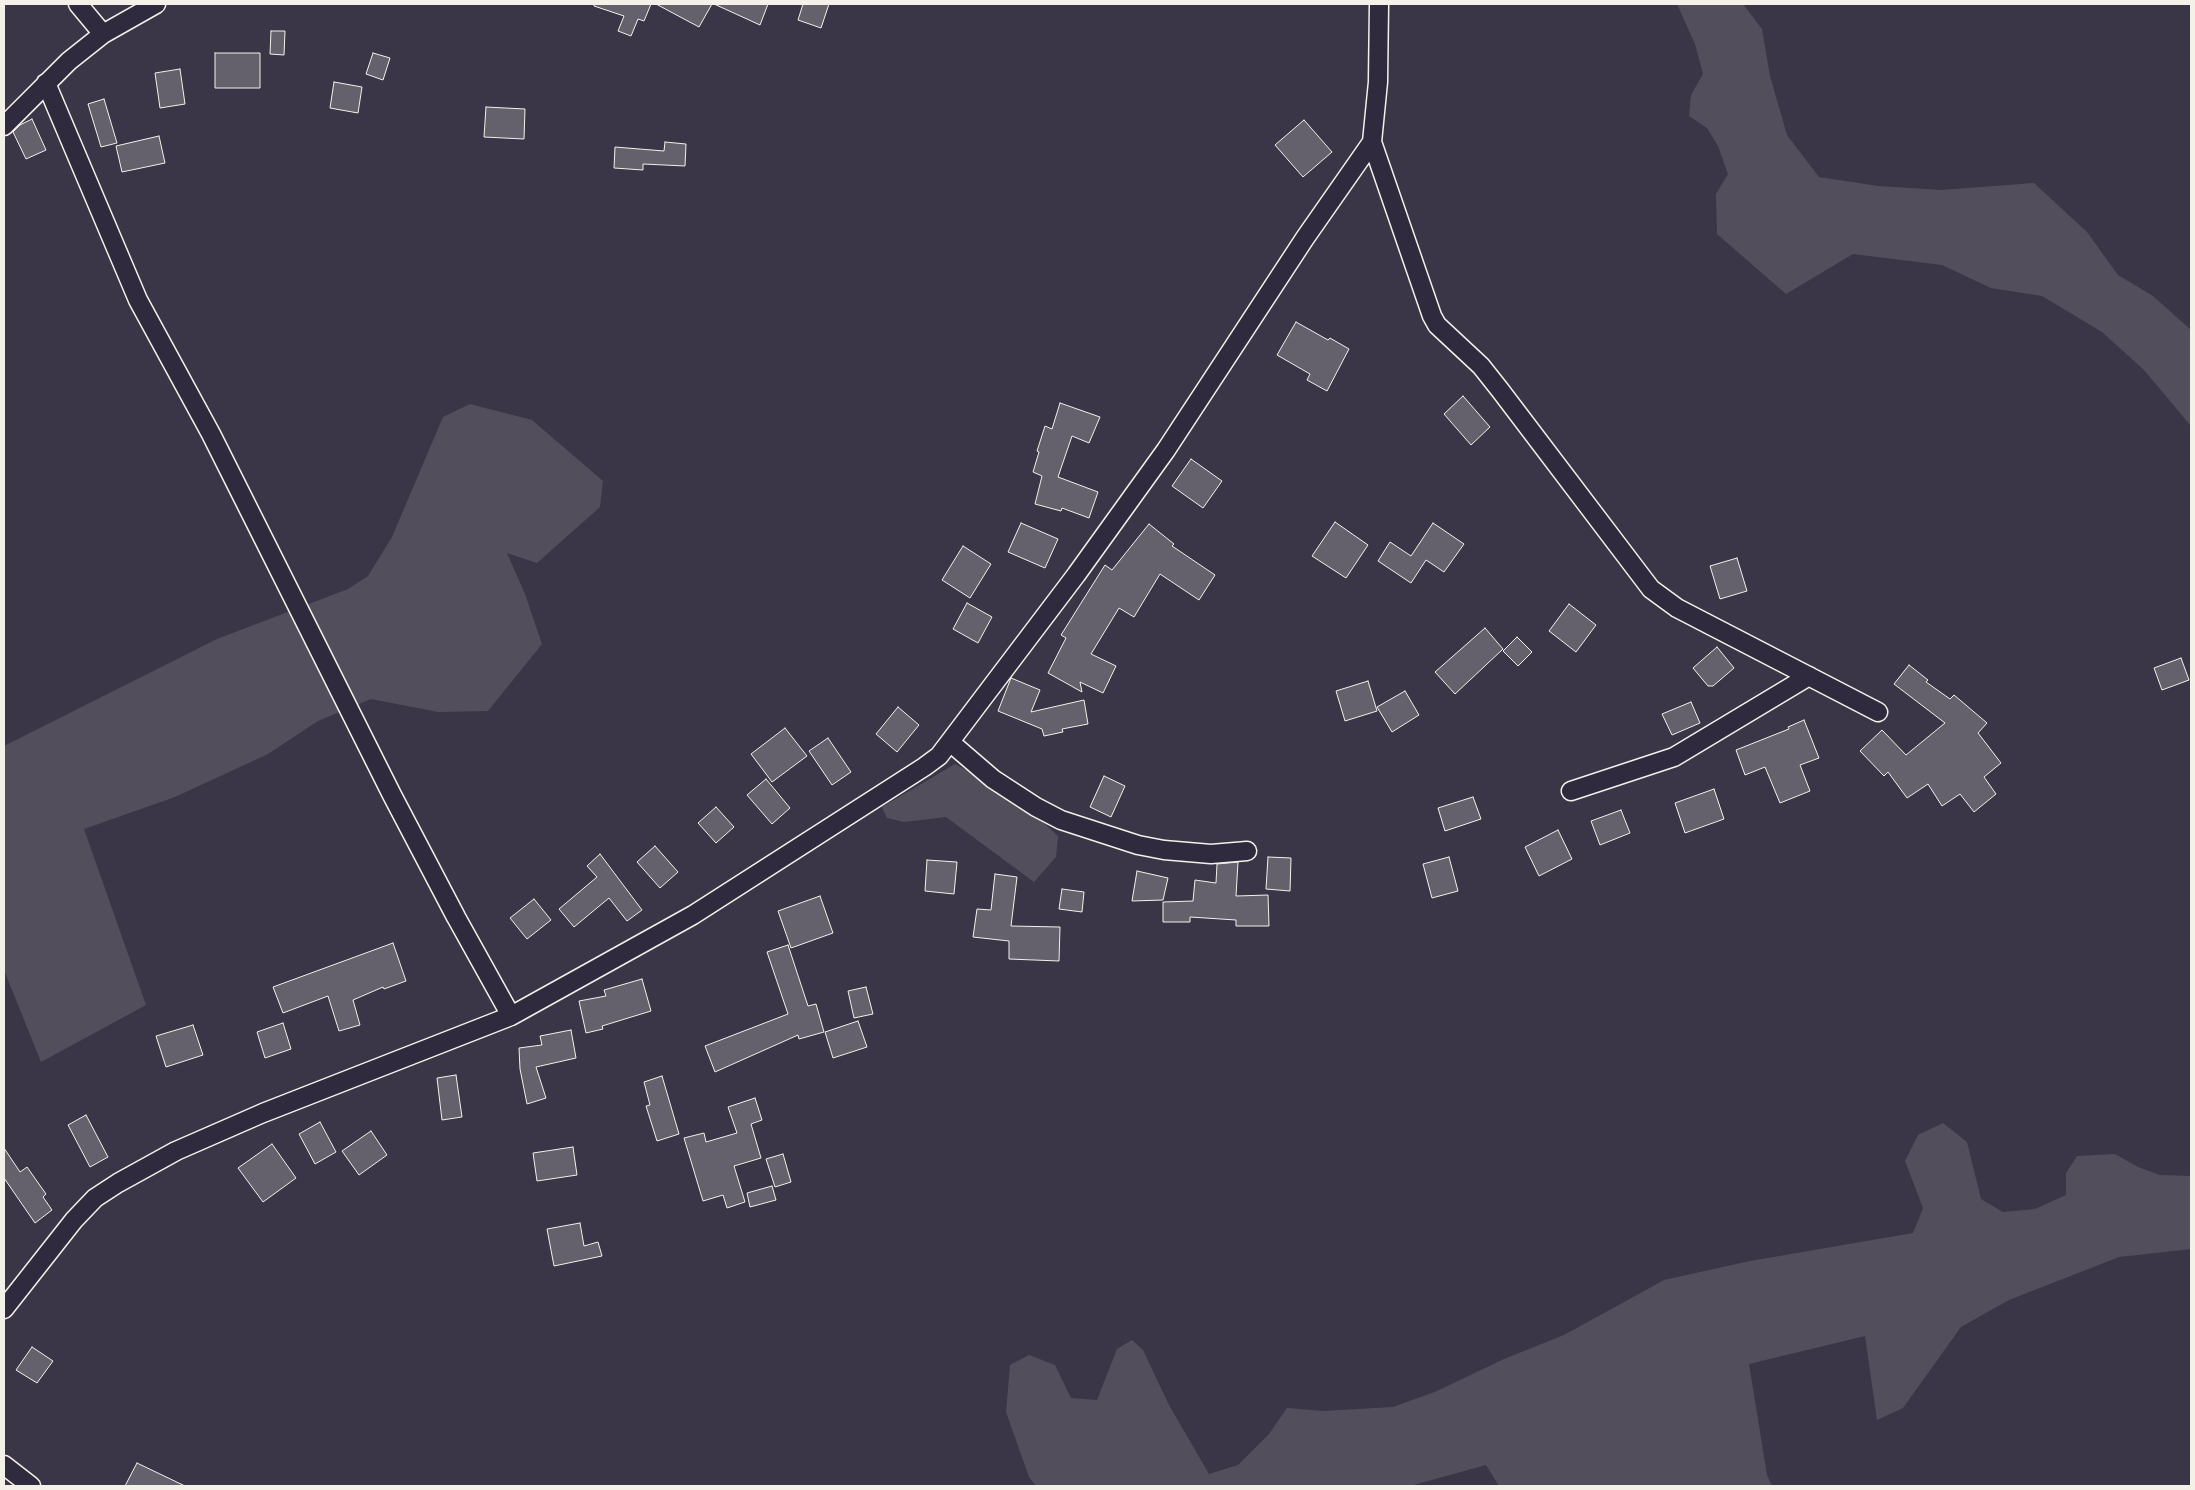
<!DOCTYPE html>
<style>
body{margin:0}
#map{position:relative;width:2195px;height:1490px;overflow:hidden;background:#3b3647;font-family:Mynerve,sans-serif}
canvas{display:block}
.frame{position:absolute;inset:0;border:5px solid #f4f1e8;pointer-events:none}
</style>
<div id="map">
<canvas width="2195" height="1490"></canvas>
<div class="frame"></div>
</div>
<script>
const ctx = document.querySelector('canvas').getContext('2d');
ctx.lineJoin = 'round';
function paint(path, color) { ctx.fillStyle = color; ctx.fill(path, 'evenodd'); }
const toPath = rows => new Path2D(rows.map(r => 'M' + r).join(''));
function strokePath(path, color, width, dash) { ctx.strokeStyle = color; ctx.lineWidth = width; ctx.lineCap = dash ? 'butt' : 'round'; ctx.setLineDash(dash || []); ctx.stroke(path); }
paint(toPath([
 [1677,4,1743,4,1762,29,1770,76,1787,135,1819,177,1878,186,1941,190,2034,183,2087,232,2118,275,2153,296,2191,330,2191,426,2144,370,2102,332,2042,296,1991,288,1942,265,1853,254,1786,294,1717,234,1716,194,1728,174,1718,146,1707,128,1689,116,1691,95,1703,74,1695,44],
 [470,404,532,420,603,481,600,507,537,563,507,553,525,594,542,644,488,711,438,712,371,699,318,721,268,754,175,797,84,829,146,1005,41,1062,4,970,4,746,217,639,348,589,368,576,392,537,443,417],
 [955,764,1017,798,1058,836,1056,857,1034,882,946,817,904,822,887,818,882,807],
 [1943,1123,1967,1142,1981,1199,2003,1212,2035,1209,2066,1195,2066,1173,2077,1156,2115,1154,2138,1167,2160,1175,2191,1176,2191,1249,2119,1257,2009,1300,1961,1327,1903,1408,1877,1420,1865,1336,1749,1364,1767,1475,1772,1486,1499,1486,1486,1465,1410,1486,1036,1486,1029,1477,1006,1412,1010,1365,1029,1355,1055,1365,1071,1398,1097,1400,1117,1349,1132,1340,1143,1350,1169,1405,1209,1474,1238,1465,1269,1434,1287,1408,1323,1411,1393,1407,1437,1391,1504,1359,1564,1335,1664,1280,1750,1261,1913,1233,1923,1208,1905,1161,1918,1135]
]), '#534e5c');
const building = toPath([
 [594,4,651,4,644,21,638,19,631,36,618,31,624,16,594,6,594,4],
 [656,4,712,4,699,27,656,4],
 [714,4,768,4,760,25,714,4],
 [803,4,829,4,821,28,798,20,803,4],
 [271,31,285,31,284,55,270,54,271,31],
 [215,53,260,53,260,88,215,88,215,53],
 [373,53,390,58,383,80,366,74,373,53],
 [180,69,185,104,160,108,155,73,180,69],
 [334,82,362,87,358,113,330,108,334,82],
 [104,99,117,143,101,147,88,104,104,99],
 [486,107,525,109,524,139,484,137,486,107],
 [32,119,46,150,26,159,13,132,20,125,32,119],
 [1304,120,1332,152,1303,177,1275,145,1304,120],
 [159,136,165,163,122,172,116,146,159,136],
 [665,142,686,144,685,166,643,164,643,170,614,168,615,147,664,151,665,142],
 [1296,322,1328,340,1330,338,1349,349,1327,391,1307,380,1310,374,1277,355,1296,322],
 [1463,396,1490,427,1471,445,1444,414,1463,396],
 [1060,403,1100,417,1089,443,1072,436,1058,477,1098,492,1089,518,1062,508,1061,511,1035,504,1042,476,1033,472,1039,452,1037,451,1045,426,1052,429,1060,403],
 [1191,459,1222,481,1203,508,1172,486,1191,459],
 [1335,522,1368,545,1346,578,1312,556,1335,522],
 [1021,523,1058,539,1045,568,1008,552,1021,523],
 [1433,523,1464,544,1444,572,1426,560,1411,583,1378,561,1390,542,1411,556,1433,523],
 [1149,524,1174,544,1172,546,1215,575,1199,600,1160,574,1134,617,1119,608,1091,654,1116,666,1103,693,1080,682,1082,692,1048,673,1066,638,1061,635,1105,565,1112,570,1149,524],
 [963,546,991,564,970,598,942,580,963,546],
 [1737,558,1747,591,1720,599,1710,566,1737,558],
 [967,603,992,617,978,643,953,629,967,603],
 [1569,604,1596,625,1576,652,1549,631,1569,604],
 [1485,628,1503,649,1455,694,1435,672,1485,628],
 [1517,637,1532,652,1518,666,1503,651,1517,637],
 [1717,647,1734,668,1713,686,1708,686,1693,668,1717,647],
 [2181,658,2189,680,2162,690,2154,668,2181,658],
 [1909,665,1928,680,1926,682,1950,699,1954,695,1987,723,1978,733,2001,763,1984,777,1996,794,1974,812,1960,794,1942,806,1928,784,1907,798,1888,772,1884,776,1860,751,1882,730,1906,755,1945,723,1894,684,1909,665],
 [1011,678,1040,690,1031,712,1084,700,1088,724,1062,729,1063,732,1044,736,1042,729,998,711,1011,678],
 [1368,681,1377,711,1345,721,1336,691,1368,681],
 [1405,691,1419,715,1392,732,1377,707,1405,691],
 [1691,702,1700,723,1672,735,1662,714,1691,702],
 [898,707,919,725,897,752,876,734,898,707],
 [1804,720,1819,758,1800,765,1810,791,1780,803,1765,767,1745,775,1736,750,1789,729,1788,727,1804,720],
 [785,728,807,756,772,782,751,754,785,728],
 [828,738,851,772,832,785,809,751,828,738],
 [1104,776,1125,786,1111,817,1090,807,1104,776],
 [766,779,790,808,772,824,747,795,766,779],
 [1714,789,1724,819,1685,833,1675,803,1714,789],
 [1473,797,1481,819,1445,831,1438,808,1473,797],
 [716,807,734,827,716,843,698,823,716,807],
 [1621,810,1630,833,1600,845,1591,821,1621,810],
 [1558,830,1572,859,1539,876,1525,847,1558,830],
 [655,846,678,872,660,888,637,862,655,846],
 [600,854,642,910,627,921,609,898,574,927,559,909,597,877,587,866,600,854],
 [1268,857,1291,858,1290,891,1266,889,1268,857],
 [1449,857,1458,891,1432,898,1423,864,1449,857],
 [927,860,957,862,954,894,925,891,927,860],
 [1238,862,1236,896,1268,895,1269,926,1236,926,1236,920,1190,917,1190,922,1163,922,1163,902,1193,901,1195,880,1216,883,1217,864,1238,862],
 [1137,871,1168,878,1163,900,1132,901,1137,871],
 [995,874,1017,877,1011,926,1060,927,1059,961,1009,959,1009,941,973,937,977,909,991,910,995,874],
 [1062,889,1084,892,1082,912,1059,909,1062,889],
 [820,896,833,933,791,948,778,911,820,896],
 [534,899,551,920,527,939,510,918,534,899],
 [393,943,406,981,384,989,383,987,353,1000,360,1025,339,1031,328,996,283,1013,273,987,393,943],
 [788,945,808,1006,816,1004,824,1032,799,1039,798,1035,715,1072,705,1046,788,1014,767,952,788,945],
 [642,979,651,1011,602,1026,603,1029,586,1033,579,1001,606,996,604,990,642,979],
 [866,987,873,1014,854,1018,848,991,866,987],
 [858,1021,867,1047,833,1058,825,1032,858,1021],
 [283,1023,291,1049,265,1058,257,1032,283,1023],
 [193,1025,203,1055,166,1067,156,1036,193,1025],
 [571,1030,576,1058,536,1067,546,1098,527,1104,520,1069,519,1048,542,1045,540,1036,571,1030],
 [456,1075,462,1117,442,1120,437,1078,456,1075],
 [662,1076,679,1134,657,1141,646,1106,650,1105,644,1082,662,1076],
 [755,1098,762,1120,751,1124,761,1158,734,1166,745,1202,727,1208,723,1195,703,1201,684,1138,704,1133,706,1142,737,1133,728,1107,755,1098],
 [86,1115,108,1157,90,1167,68,1125,86,1115],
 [320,1122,336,1152,315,1164,299,1134,320,1122],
 [371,1131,387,1155,359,1175,342,1151,371,1131],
 [272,1144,296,1178,263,1202,238,1168,272,1144],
 [573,1147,577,1175,537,1181,533,1153,573,1147],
 [4,1148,20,1172,27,1167,46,1194,43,1197,52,1210,35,1223,4,1178,4,1148],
 [783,1154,791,1182,775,1187,766,1159,783,1154],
 [772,1186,776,1200,750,1207,747,1193,772,1186],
 [580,1223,584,1246,598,1242,602,1256,554,1266,547,1229,580,1223],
 [32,1347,53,1361,37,1383,16,1370,32,1347],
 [137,1463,185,1486,125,1486,137,1463]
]);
paint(building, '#65616c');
strokePath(building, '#f4f1e8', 1);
const street = toPath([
 [78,4,103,34],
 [46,83,138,300,211,434,392,795,456,917,511,1016],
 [4,126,69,61,103,34,156,4],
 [1372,142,1432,316,1437,325,1481,366,1500,390,1651,589,1677,608,1878,712],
 [950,742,993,779,1036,807,1061,820,1138,845,1164,850,1211,854,1247,851],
 [1571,791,1674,757,1809,676],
 [4,1309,74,1220,95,1198,118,1183,176,1151,263,1113,511,1016,693,915,924,767,939,756,1076,575,1166,450,1305,238,1372,142,1378,82,1379,4],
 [4,1465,31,1486]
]);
strokePath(street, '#f4f1e8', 21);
strokePath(street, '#2f2a3d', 18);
</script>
